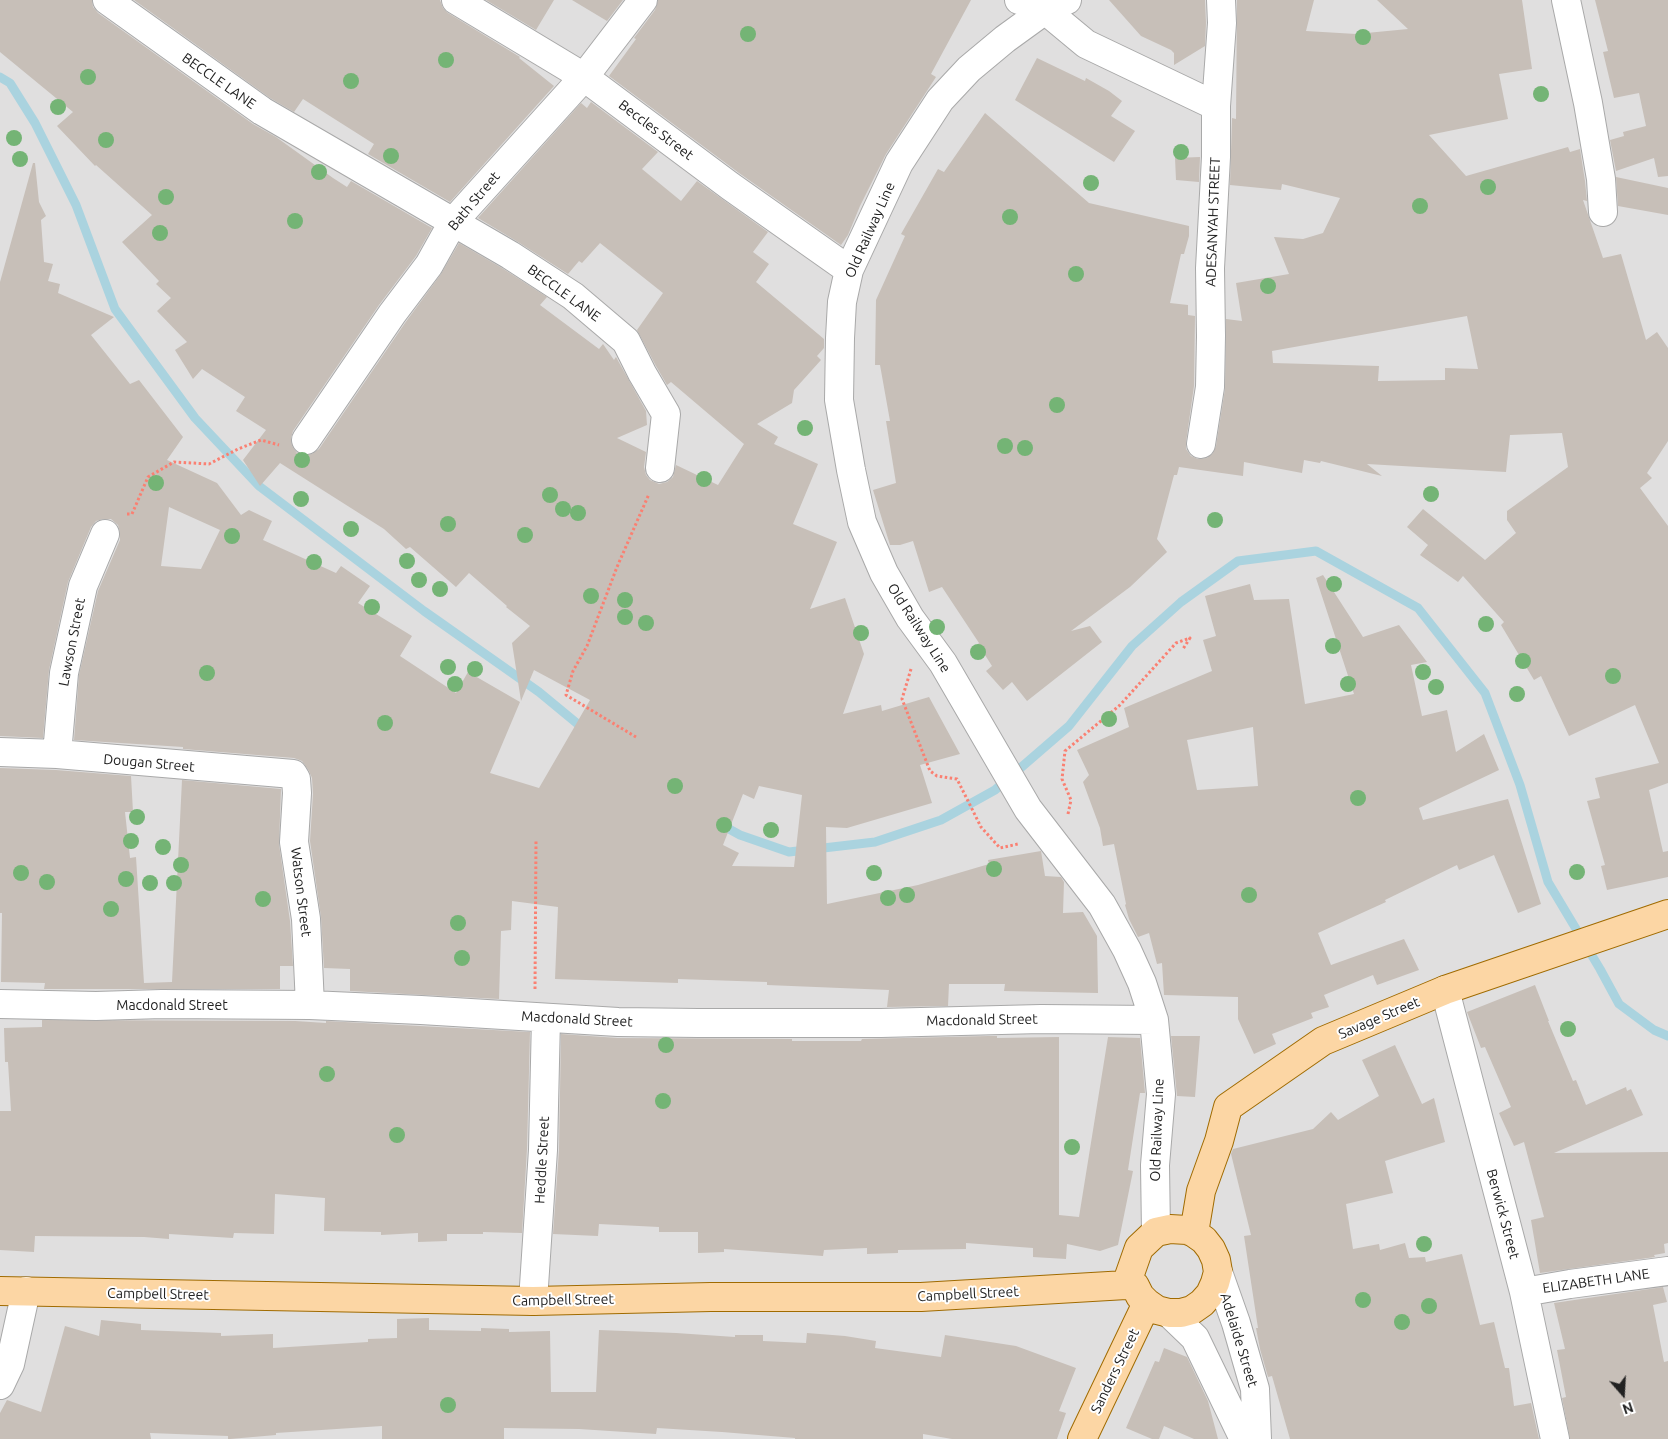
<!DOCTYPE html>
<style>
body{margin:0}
#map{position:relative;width:1668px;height:1439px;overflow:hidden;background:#f2efe9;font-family:Ubuntu,sans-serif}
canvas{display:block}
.north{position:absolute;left:1598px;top:1369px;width:50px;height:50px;-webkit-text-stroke:4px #fff;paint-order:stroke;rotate:161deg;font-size:14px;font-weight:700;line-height:20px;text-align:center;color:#222}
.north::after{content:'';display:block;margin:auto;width:18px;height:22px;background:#222;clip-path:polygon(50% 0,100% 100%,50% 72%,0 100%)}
</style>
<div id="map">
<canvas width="1668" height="1439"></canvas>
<div class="north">N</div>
</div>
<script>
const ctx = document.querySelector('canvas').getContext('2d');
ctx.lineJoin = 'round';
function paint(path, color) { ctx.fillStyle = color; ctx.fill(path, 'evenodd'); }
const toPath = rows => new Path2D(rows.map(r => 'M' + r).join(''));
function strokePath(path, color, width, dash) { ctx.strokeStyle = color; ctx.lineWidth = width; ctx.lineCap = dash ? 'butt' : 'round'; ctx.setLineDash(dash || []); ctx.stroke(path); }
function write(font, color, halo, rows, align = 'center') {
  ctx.font = font + ' Ubuntu,sans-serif'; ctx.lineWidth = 4; ctx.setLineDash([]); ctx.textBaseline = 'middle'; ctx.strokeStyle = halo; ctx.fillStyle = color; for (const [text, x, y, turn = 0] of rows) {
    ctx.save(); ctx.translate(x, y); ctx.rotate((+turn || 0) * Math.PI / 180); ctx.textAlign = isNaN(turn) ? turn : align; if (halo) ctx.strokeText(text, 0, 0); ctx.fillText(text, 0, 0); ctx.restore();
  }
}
paint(toPath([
 [0,0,1668,0,1668,1439,0,1439]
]), '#e0dfdf');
strokePath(toPath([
 [0,77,10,83,35,123,76,205,115,309,195,418,259,486,424,611,539,692,585,730],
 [720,824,740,835,789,852,875,842,941,820,995,790,1069,726,1132,646,1181,602,1238,561,1316,551,1418,608,1485,693,1520,785,1548,882,1600,969,1619,1004,1654,1030,1668,1036]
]), '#aad3df', 9);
paint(toPath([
 [0,0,92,0,93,7,98,13,253,124,276,137,333,178,347,187,351,181,432,228,416,256,379,305,293,431,291,438,292,446,297,453,304,455,312,454,319,449,405,323,441,274,459,243,502,268,547,297,540,305,599,349,603,344,614,360,616,357,646,411,647,425,617,438,646,452,644,467,646,475,650,480,659,484,667,482,673,477,676,465,718,485,744,444,671,382,667,385,656,366,637,330,663,293,600,243,582,263,579,261,568,274,518,242,478,218,581,103,587,108,591,102,658,152,642,169,681,201,697,181,768,232,753,252,769,264,756,282,824,339,824,348,817,356,821,360,794,390,792,403,757,424,778,437,774,444,818,464,793,524,837,542,810,609,845,598,864,654,843,714,881,705,882,711,929,697,960,754,920,765,932,803,847,828,826,827,827,904,918,885,989,864,988,860,1041,851,1045,876,1061,877,1064,882,1063,913,1083,912,1097,936,1098,993,1004,991,1005,984,949,984,948,1006,887,1007,889,990,767,985,767,982,678,979,678,983,555,979,558,907,512,901,511,930,501,931,499,999,350,991,350,969,324,968,321,917,310,841,313,794,312,778,309,771,302,761,294,758,183,749,183,747,74,740,79,675,98,591,120,540,120,532,118,525,111,519,103,519,96,521,91,527,68,582,49,670,43,738,0,736,0,282,33,163,35,163,39,202,46,216,41,220,44,262,53,264,48,281,60,284,58,293,114,317,91,335,130,384,139,380,183,437,167,460,217,483,241,515,249,510,272,521,263,540,336,573,341,566,370,586,358,603,412,636,400,656,456,693,468,672,520,702,490,773,539,788,590,700,534,670,521,701,512,643,530,626,506,607,507,606,469,573,456,587,410,547,406,549,384,529,280,463,260,486,243,460,266,430,236,411,245,397,202,369,193,379,175,350,187,342,157,311,171,298,156,284,159,281,122,242,152,215,96,165,95,166,57,126,73,112,0,52],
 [169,507,220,530,201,569,161,566],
 [759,786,802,795,794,867,732,866,739,853,723,845,743,794,754,799],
 [134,0,440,0,443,8,448,13,520,57,519,58,554,86,450,202,368,154,374,144,303,99,294,112,270,98],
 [486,0,554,0,536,30],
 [572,0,623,0,607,21],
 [658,0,971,0,931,74,936,77,886,154,860,206,848,235,841,245,739,173,609,76,636,39,634,38,655,10],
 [1109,0,1205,0,1206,23,1205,46,1174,65,1174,53,1171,50,1141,36],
 [1237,0,1314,0,1306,31,1356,34,1408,29,1377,0,1522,0,1532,69,1499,74,1508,119,1429,135,1466,176,1568,147,1570,152,1580,149,1585,181,1587,201,1583,200,1603,258,1621,254,1646,340,1657,332,1668,348,1668,441,1647,473,1652,478,1640,488,1668,526,1668,783,1649,790,1663,852,1668,851,1668,877,1607,890,1601,866,1605,865,1587,801,1600,798,1595,778,1659,763,1635,705,1569,736,1541,676,1534,680,1501,625,1504,622,1463,576,1458,582,1420,555,1428,545,1407,527,1423,509,1485,560,1516,533,1507,520,1507,511,1568,467,1562,433,1510,435,1506,472,1367,464,1382,476,1321,461,1320,463,1304,460,1302,473,1244,462,1243,476,1179,467,1177,475,1174,475,1157,539,1167,552,1130,587,1071,631,1090,626,1102,642,1027,701,1012,682,1003,690,986,671,992,666,978,644,979,643,942,587,929,592,913,541,900,545,890,545,873,490,896,483,886,421,890,421,880,365,875,365,876,300,905,236,901,234,938,169,944,172,985,113,1089,203,1189,226,1189,236,1184,254,1181,254,1170,303,1188,305,1188,315,1195,316,1194,386,1186,442,1186,449,1191,456,1198,459,1207,458,1213,453,1216,446,1225,389,1226,319,1242,321,1236,283,1289,274,1274,237,1303,239,1323,233,1340,198,1282,184,1281,190,1230,185,1232,118,1236,119],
 [1467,316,1478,369,1445,368,1445,380,1378,381,1379,366,1273,363,1272,351],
 [1595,0,1668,0,1668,176,1658,177,1654,158,1616,171,1610,140,1624,136,1623,132,1646,126,1639,93,1614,98,1603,52,1608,51],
 [1037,58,1085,81,1086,78,1109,91,1122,101,1111,116,1135,131,1114,162,1015,100],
 [1200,157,1199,182,1176,180,1175,158],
 [1616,177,1668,188,1668,215,1618,206],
 [1323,575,1363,637,1399,625,1427,662,1411,665,1422,716,1447,710,1456,752,1484,734,1499,770,1419,808,1423,820,1508,799,1541,904,1518,913,1494,855,1459,870,1457,865,1385,900,1386,902,1318,933,1331,965,1404,939,1419,970,1377,985,1373,975,1324,995,1329,1007,1311,1013,1313,1018,1272,1034,1276,1044,1254,1054,1238,1019,1238,997,1164,995,1162,963,1157,964,1149,933,1138,937,1129,919,1125,905,1126,904,1114,844,1103,846,1100,828,1083,782,1089,775,1077,750,1129,727,1124,708,1212,671,1203,640,1216,636,1205,596,1250,584,1254,600,1289,599,1305,704,1354,694,1316,578],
 [1253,727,1258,786,1197,790,1187,740],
 [0,768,56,770,131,776,133,812,125,812,130,858,136,857,144,983,172,982,182,780,281,789,279,844,290,921,293,966,280,966,280,989,44,989,45,983,1,982,2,913,0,913],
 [1535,985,1549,1021,1548,1021,1573,1081,1576,1080,1586,1105,1626,1087,1627,1091,1631,1089,1643,1115,1554,1153,1668,1152,1668,1243,1664,1244,1665,1253,1654,1255,1655,1257,1540,1273,1531,1220,1544,1217,1524,1142,1514,1146,1499,1113,1511,1107,1485,1047,1481,1048,1467,1012],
 [42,1020,295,1021,326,1023,326,1021,420,1026,530,1032,527,1149,522,1233,483,1232,483,1234,447,1234,447,1241,418,1242,418,1233,381,1235,381,1232,324,1231,325,1198,275,1194,274,1234,234,1233,233,1238,169,1234,169,1239,144,1237,35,1236,34,1252,0,1250,0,1111,11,1111,8,1062,5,1062,4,1028,42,1027],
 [561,1034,618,1038,792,1039,792,1041,861,1041,862,1039,988,1036,997,1036,997,1038,1059,1037,1059,1215,1079,1217,1108,1037,1140,1038,1145,1093,1140,1093,1128,1170,1133,1171,1118,1245,1100,1251,1067,1244,1066,1259,1033,1257,1033,1248,966,1243,966,1249,898,1250,898,1253,867,1254,867,1248,824,1250,823,1256,724,1249,724,1252,698,1253,698,1232,659,1232,659,1227,599,1224,598,1236,553,1234,559,1150],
 [1171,1036,1200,1036,1195,1097,1177,1096],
 [1395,1045,1422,1104,1434,1098,1445,1142,1385,1161,1393,1193,1346,1204,1353,1249,1379,1244,1380,1250,1405,1243,1409,1258,1425,1257,1426,1262,1462,1254,1480,1325,1494,1322,1505,1368,1509,1368,1514,1406,1531,1403,1539,1439,1290,1439,1272,1376,1268,1377,1260,1349,1256,1328,1258,1328,1244,1236,1251,1235,1231,1154,1233,1149,1313,1129,1331,1112,1338,1120,1379,1096,1362,1060],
 [1663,1287,1667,1302,1653,1305,1664,1362,1668,1361,1668,1439,1570,1439,1562,1398,1566,1397,1557,1350,1565,1349,1554,1303],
 [429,1318,429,1330,481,1331,481,1328,509,1329,509,1332,550,1331,551,1392,596,1392,599,1330,676,1333,735,1337,735,1335,763,1335,763,1341,806,1343,807,1333,845,1336,876,1341,875,1348,941,1357,945,1335,1016,1346,1076,1368,1059,1411,1066,1413,1057,1439,952,1439,923,1434,923,1439,795,1439,795,1438,722,1432,657,1428,656,1434,579,1429,504,1428,504,1439,382,1439,382,1426,276,1433,276,1435,230,1439,228,1439,228,1436,150,1433,151,1439,0,1439,0,1413,7,1400,41,1412,65,1326,99,1336,101,1320,141,1324,141,1330,221,1333,221,1336,273,1334,273,1348,368,1342,368,1339,397,1338,397,1319],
 [1164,1348,1187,1357,1208,1401,1218,1439,1194,1439,1164,1426,1159,1439,1152,1439,1126,1428,1155,1361,1159,1362]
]), '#c7bfb8');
const minor = toPath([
 [107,0,262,111,510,255,573,296,626,341,642,373,666,414,660,468],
 [456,0,584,77,730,186,849,270],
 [1019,0,1045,10,1086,44,1216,106],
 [1067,0,1045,10,1005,39,969,69,940,100,899,163,849,270,842,302,840,338,839,400,851,470,862,522,884,573,910,618,943,663,1028,809,1102,905,1127,950,1142,983,1154,1020,1161,1094,1155,1165,1156,1232],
 [1566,0,1588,103,1601,179,1603,212],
 [306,440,392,314,429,265,453,222,584,77,643,0],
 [1201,444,1210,387,1211,336,1210,268,1216,157,1216,106,1222,23,1221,0],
 [0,752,57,754,293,774,296,779,297,793,294,842,306,919,310,1005],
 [57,754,64,673,83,586,105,534],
 [1445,990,1524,1292,1555,1439],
 [0,1004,96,1006,162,1004,310,1005,421,1010,618,1022,698,1023,881,1023,1041,1019,1154,1020],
 [1218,1272,1236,1323,1255,1389,1257,1439],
 [1524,1292,1570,1284,1668,1271],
 [533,1301,543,1150,546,1018],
 [1169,1313,1195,1338,1242,1435,1245,1439],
 [0,1385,10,1364,26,1291]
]);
const major = toPath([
 [1170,1229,1187,1230,1194,1233,1204,1240,1211,1249,1216,1260,1218,1272,1215,1283,1210,1294,1202,1303,1192,1310,1181,1313,1169,1313,1157,1310,1147,1303,1140,1296,1135,1286,1126,1285,1139,1248,1156,1232,1170,1229],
 [1194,1233,1201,1191,1219,1141,1228,1107,1323,1041,1445,990,1668,914],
 [0,1291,533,1301,711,1297,921,1297,1126,1285],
 [1082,1439,1147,1303]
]);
strokePath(minor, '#a9a9a9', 30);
strokePath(major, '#a06b00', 30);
strokePath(toPath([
 [127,514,132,514,148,477,174,462,209,464,238,449,261,440,279,445],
 [911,669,902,699,930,771,937,776,957,779,981,827,1000,848,1018,844],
 [636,737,566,695,573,671,587,646,617,567,649,494],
 [1068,814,1071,800,1062,779,1065,751,1120,705,1176,643,1190,638,1183,649],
 [535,989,536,840]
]), '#fa8072', 3, [2.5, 2.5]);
strokePath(minor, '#fff', 28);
strokePath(major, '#fcd6a4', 28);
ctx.fillStyle = '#74b475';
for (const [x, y] of [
 [748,34],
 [1363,37],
 [446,60],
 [88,77],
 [351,81],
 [1541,94],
 [58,107],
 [14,138],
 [106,140],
 [1181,152],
 [391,156],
 [20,159],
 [319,172],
 [1091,183],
 [1488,187],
 [166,197],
 [1420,206],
 [1010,217],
 [295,221],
 [160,233],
 [1076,274],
 [1268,286],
 [1057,405],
 [805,428],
 [1005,446],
 [1025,448],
 [302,460],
 [704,479],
 [156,483],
 [1431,494],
 [550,495],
 [301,499],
 [563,509],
 [578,513],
 [1215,520],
 [448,524],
 [351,529],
 [525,535],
 [232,536],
 [407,561],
 [314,562],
 [419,580],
 [1334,584],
 [440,589],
 [591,596],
 [625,600],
 [372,607],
 [625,617],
 [646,623],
 [1486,624],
 [937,627],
 [861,633],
 [1333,646],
 [978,652],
 [1523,661],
 [448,667],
 [475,669],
 [1423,672],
 [207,673],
 [1613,676],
 [455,684],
 [1348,684],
 [1436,687],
 [1517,694],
 [1109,719],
 [385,723],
 [675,786],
 [1358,798],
 [137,817],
 [724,825],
 [771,830],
 [131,841],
 [163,847],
 [181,865],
 [994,869],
 [1577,872],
 [21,873],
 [874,873],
 [126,879],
 [47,882],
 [150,883],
 [174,883],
 [907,895],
 [1249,895],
 [888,898],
 [263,899],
 [111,909],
 [458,923],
 [462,958],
 [1568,1029],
 [666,1045],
 [327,1074],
 [663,1101],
 [397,1135],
 [1072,1147],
 [1424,1244],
 [1363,1300],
 [1429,1306],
 [1402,1322],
 [448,1405]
]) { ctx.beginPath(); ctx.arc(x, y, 8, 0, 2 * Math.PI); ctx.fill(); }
write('14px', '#222', '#fff', [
 ["BECCLE LANE",219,81,35],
 ["Beccles Street",656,130,37],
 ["Bath Street",474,201,-50],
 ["ADESANYAH STREET",1213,222,-88],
 ["Old Railway Line",870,230,-66],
 ["BECCLE LANE",564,293,36],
 ["Old Railway Line",919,628,57],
 ["Lawson Street",72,642,-79],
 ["Dougan Street",149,763,5],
 ["Watson Street",301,892,83],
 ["Macdonald Street",172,1005],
 ["Savage Street",1379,1018,-23],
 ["Macdonald Street",577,1019,3],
 ["Macdonald Street",982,1020,-1],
 ["Old Railway Line",1157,1130,-88],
 ["Heddle Street",542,1160,-87],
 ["Berwick Street",1503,1214,75],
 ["ELIZABETH LANE",1596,1281,-8],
 ["Campbell Street",158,1294,1],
 ["Campbell Street",968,1294,-3],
 ["Campbell Street",563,1300,-1],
 ["Adelaide Street",1239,1340,73],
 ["Sanders Street",1115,1371,-64]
]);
</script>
